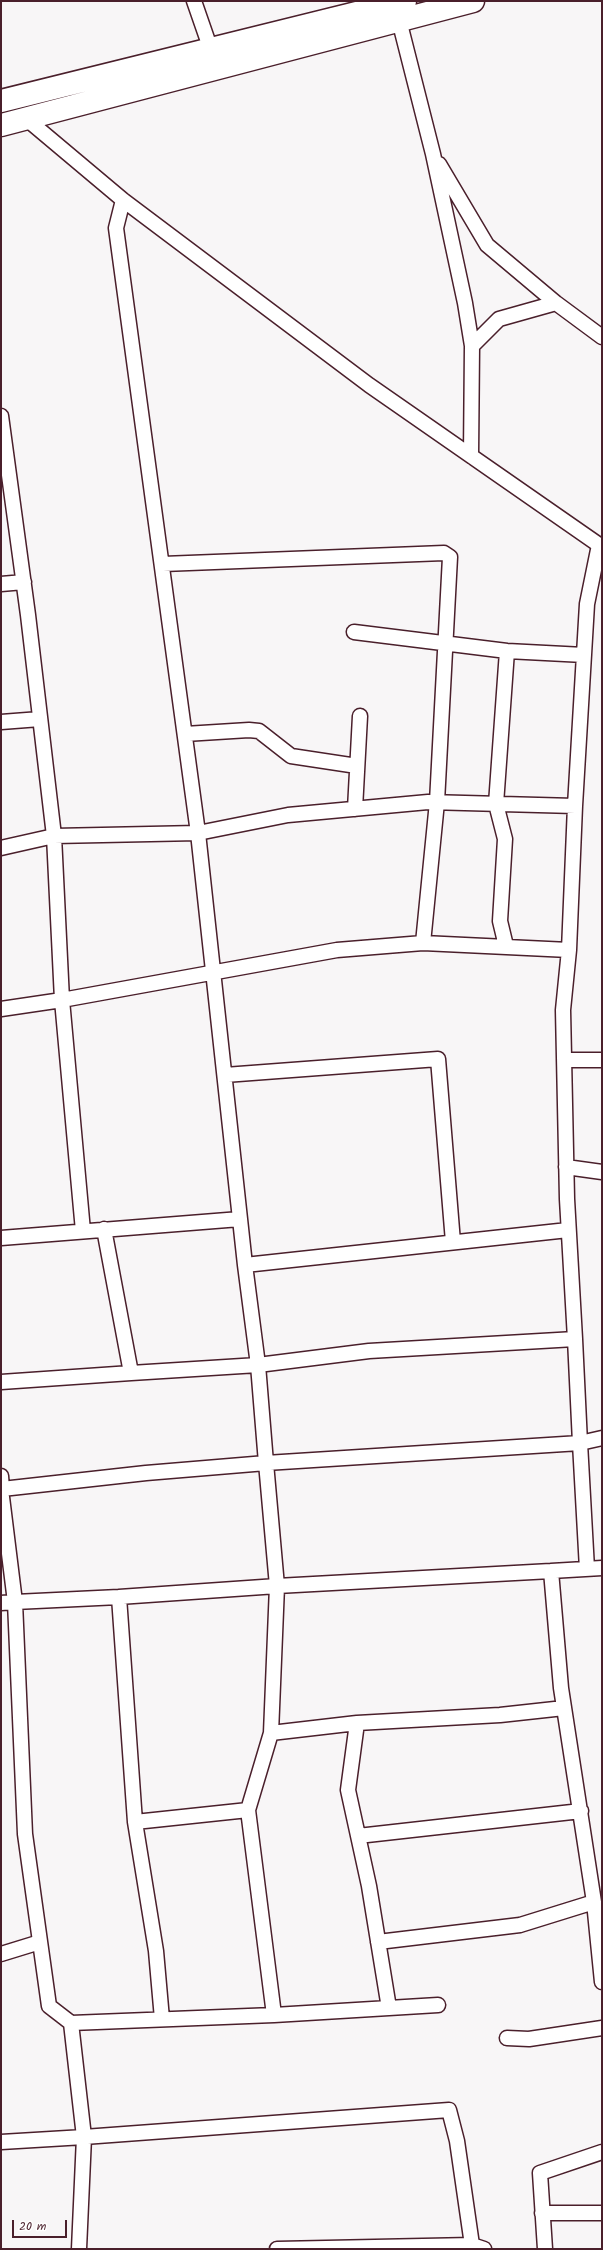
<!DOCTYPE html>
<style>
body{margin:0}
#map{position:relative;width:603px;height:2250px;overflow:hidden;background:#f8f6f7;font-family:Kalam,sans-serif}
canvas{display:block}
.frame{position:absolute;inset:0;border:2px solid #4a1f2b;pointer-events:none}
.scale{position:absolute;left:12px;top:2220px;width:55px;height:18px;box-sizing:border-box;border:2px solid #4a1f2b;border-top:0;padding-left:5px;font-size:12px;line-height:14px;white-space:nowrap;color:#4a1f2b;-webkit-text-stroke:3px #fff;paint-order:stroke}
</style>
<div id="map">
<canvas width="603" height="2250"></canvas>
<div class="frame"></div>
<div class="scale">20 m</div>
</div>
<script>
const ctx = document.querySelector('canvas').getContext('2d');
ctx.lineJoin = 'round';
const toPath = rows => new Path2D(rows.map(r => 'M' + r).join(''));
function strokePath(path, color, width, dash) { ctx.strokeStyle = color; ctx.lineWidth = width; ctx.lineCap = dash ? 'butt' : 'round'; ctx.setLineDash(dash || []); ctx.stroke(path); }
const street = toPath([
 [194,1,211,50],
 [399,20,433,154,465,303,472,346,471,456],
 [23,116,123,200,369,385,602,547],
 [439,164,487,245,556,303,602,337],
 [123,200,116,228,198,833,288,815,428,802,575,806,587,604,599,545],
 [472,346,499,319,556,303],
 [1,416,28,615,54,836,198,833,245,1265,258,1365,369,1351,575,1339,567,1199,563,1010,569,950,575,806],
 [163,564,444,553,450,557,437,802,423,943,569,950],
 [1,584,24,582],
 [354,632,507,651,584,655],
 [1,722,40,719],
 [185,734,249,730,259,731,291,756,357,766],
 [355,809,360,716],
 [1,848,54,836,62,1000,83,1231],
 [506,946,500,921,505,839,496,804,507,651],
 [1,1009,62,1000,337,950,423,943],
 [564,1060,602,1060],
 [225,1075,438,1059,453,1242],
 [566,1167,602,1172],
 [1,1238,240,1219],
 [245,1265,568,1230],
 [575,1339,580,1443,266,1463,277,1586,271,1733,248,1810,135,1822,119,1597,277,1586,551,1571,561,1688,594,1902,602,1982],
 [1,1382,131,1373],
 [1,1476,2,1489,146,1473,266,1463,258,1365,131,1373,104,1229],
 [1,1489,15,1602,119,1597],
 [587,1569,580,1443,602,1438],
 [551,1571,602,1568],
 [1,1603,15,1602,25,1834,49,2006,71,2023,274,2015,248,1810],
 [357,1723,348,1790,369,1886,389,2008],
 [271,1733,357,1723,500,1715,564,1708],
 [135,1822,156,1951,162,2019],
 [358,1836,581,1811],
 [378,1942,520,1925,594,1902],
 [1,1954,40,1942],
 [274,2015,438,2005],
 [71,2023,84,2137,449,2110,457,2141,472,2245,484,2249],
 [507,2038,529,2039,602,2028],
 [1,2142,84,2137,79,2249],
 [542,2213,602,2213],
 [277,2249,472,2245],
 [545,2249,540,2173,602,2152]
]);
const primary = toPath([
 [1,101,405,1],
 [1,125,473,1]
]);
strokePath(street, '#4a1f2b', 17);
strokePath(primary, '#4a1f2b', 25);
strokePath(street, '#fff', 14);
strokePath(primary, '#fff', 22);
</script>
